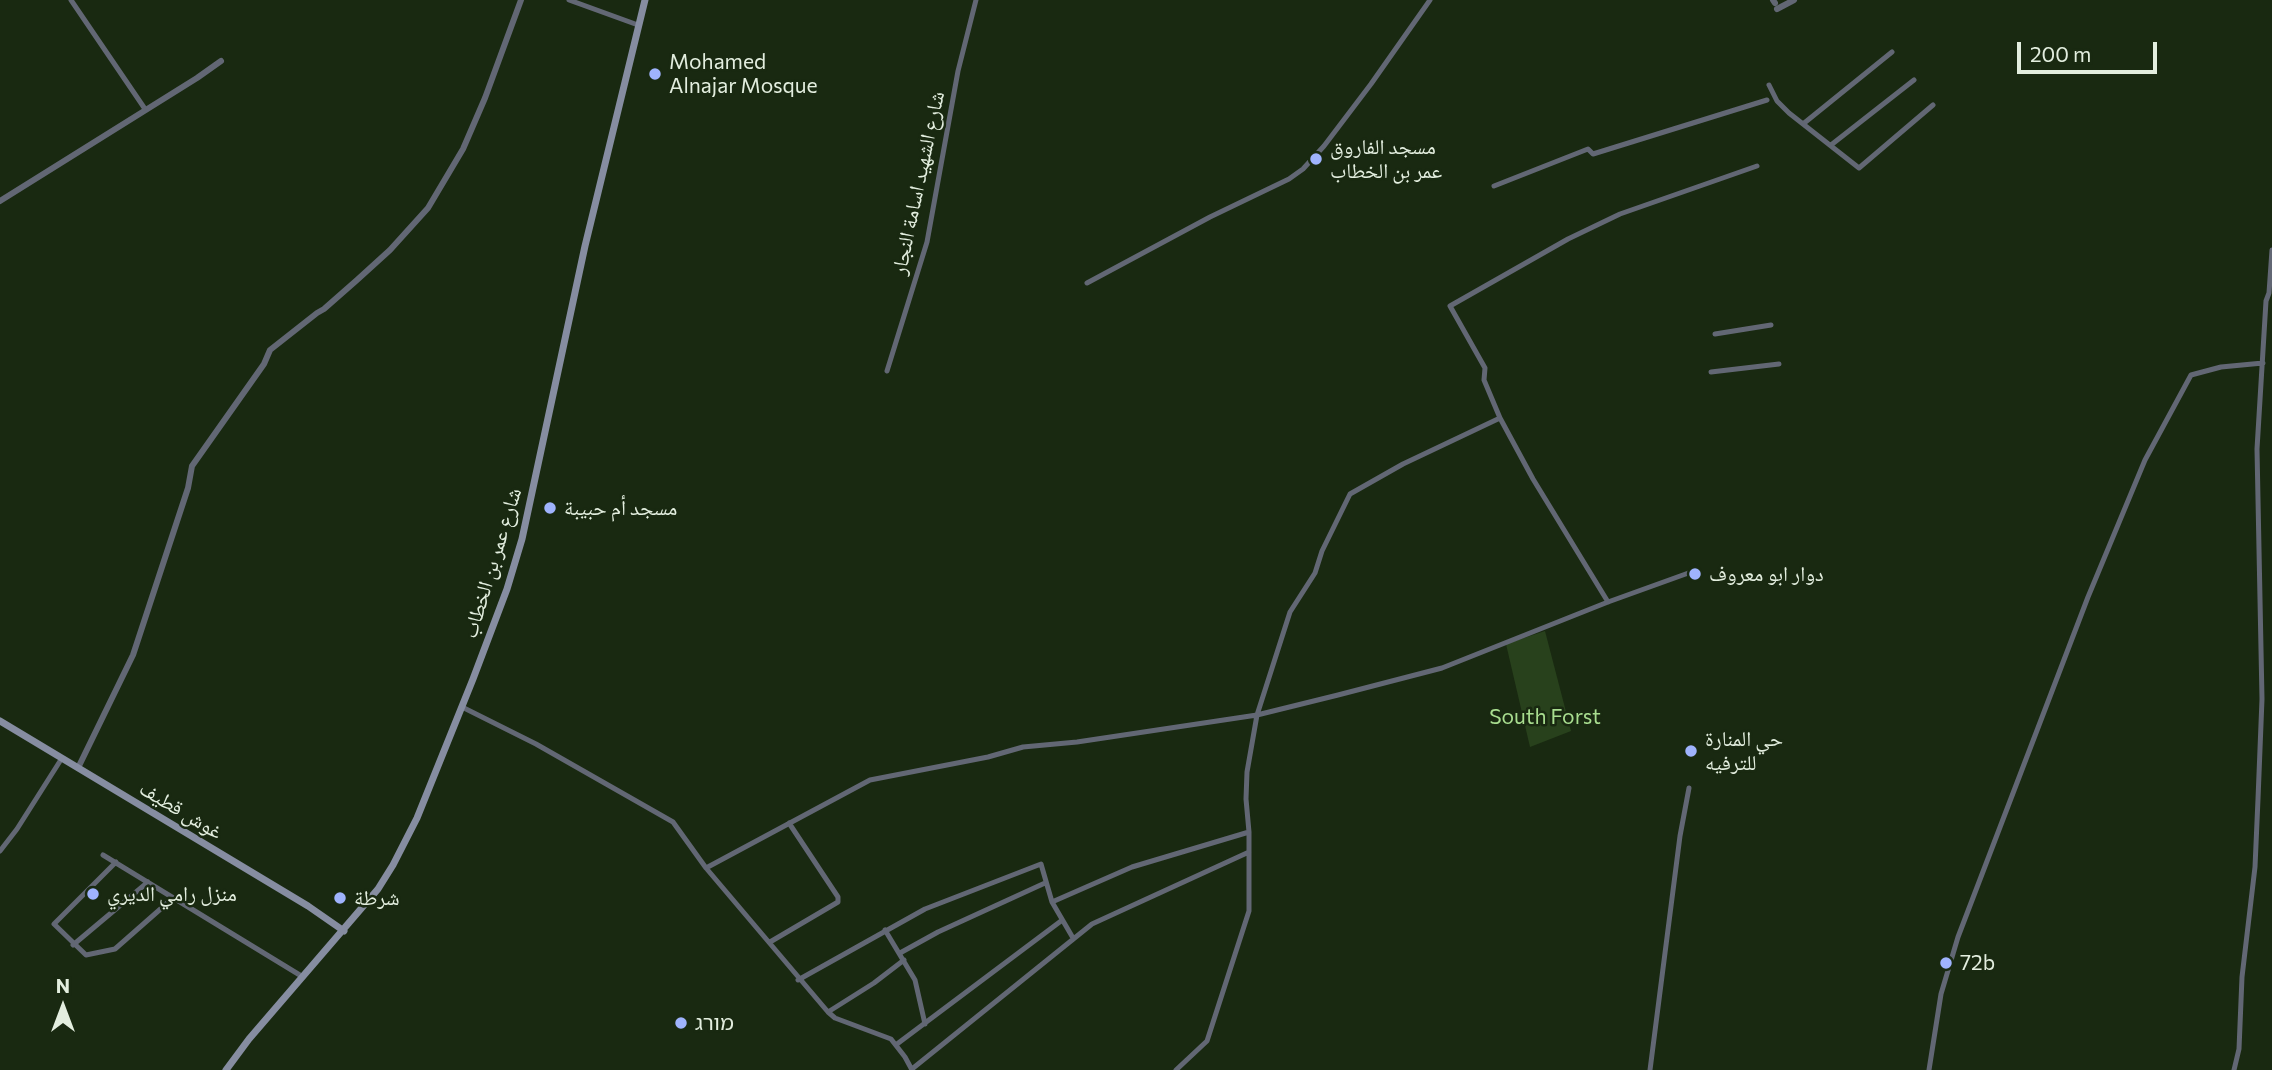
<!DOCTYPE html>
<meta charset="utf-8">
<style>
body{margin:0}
#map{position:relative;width:2272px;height:1070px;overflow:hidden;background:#192911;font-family:Commissioner,sans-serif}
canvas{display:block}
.north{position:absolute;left:28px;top:972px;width:70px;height:70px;-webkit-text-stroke:5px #192911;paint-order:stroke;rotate:0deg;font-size:19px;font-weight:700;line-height:28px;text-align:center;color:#e3eedf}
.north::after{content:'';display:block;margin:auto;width:24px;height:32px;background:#e3eedf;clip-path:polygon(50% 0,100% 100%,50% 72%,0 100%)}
.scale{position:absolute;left:2017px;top:42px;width:140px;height:32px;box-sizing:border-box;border:4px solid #e3eedf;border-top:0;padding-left:9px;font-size:21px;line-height:24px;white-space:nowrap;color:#e3eedf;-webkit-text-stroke:5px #192911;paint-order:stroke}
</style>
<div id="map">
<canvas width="2272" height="1070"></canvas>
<div class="north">N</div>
<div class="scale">200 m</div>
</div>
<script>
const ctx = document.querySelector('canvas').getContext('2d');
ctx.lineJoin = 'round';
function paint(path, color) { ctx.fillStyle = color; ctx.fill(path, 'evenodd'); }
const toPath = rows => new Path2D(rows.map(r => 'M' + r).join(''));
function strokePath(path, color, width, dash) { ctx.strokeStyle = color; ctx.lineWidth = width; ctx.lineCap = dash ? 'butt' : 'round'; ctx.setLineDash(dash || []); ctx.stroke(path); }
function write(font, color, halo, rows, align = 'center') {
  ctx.font = font + ' Commissioner,"Noto Naskh Arabic","Noto Sans Hebrew",sans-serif'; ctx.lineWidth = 5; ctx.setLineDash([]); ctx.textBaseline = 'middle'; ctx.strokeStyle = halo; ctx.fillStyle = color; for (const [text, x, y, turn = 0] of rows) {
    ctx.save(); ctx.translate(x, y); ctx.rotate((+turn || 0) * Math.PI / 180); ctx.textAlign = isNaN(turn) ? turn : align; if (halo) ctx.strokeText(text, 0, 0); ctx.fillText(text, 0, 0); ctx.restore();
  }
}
paint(toPath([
 [1545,631,1571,731,1530,747,1506,644]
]), '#28411c');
strokePath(toPath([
 [71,0,145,109],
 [569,0,638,25],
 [1769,85,1777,101,1789,113,1859,168,1933,105],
 [1803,124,1892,52],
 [1831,145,1914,80],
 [1494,186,1588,149,1593,154,1767,100],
 [1087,283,1210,217,1289,179,1303,169,1324,146,1371,84,1430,0],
 [1715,334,1771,325],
 [887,371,927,242,958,71,976,0],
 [1711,372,1779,364],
 [1608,602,1533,479,1500,418,1484,380,1485,368,1450,306,1568,239,1620,214,1757,166],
 [462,707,536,744,673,822,706,868,828,1012,835,1018,891,1039,905,1057,912,1070],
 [0,851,17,829,62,758],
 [103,855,303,977],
 [116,862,54,924,86,955,115,949,173,898],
 [706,868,870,780,988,757,1023,747,1077,742,1257,715,1338,695,1442,668,1608,602,1694,571],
 [1052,902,1132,867,1249,832],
 [885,930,915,980,925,1024],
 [770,942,838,902,838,897,789,823],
 [73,945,148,882],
 [900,953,938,932,1045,883],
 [798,980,925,909,1041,864,1052,902,1073,938],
 [828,1012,874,983,904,960],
 [897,1044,1061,921],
 [912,1069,1092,924,1249,852],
 [1176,1070,1207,1041,1249,911,1249,832,1246,799,1247,772,1257,715,1290,612,1315,573,1322,551,1350,494,1403,464,1500,418],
 [1650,1070,1680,836,1689,788],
 [1929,1070,1941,994,1958,937,2088,597,2145,460,2191,375,2221,367,2263,363],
 [2234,1070,2239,1049,2242,977,2255,867,2258,799,2262,699,2257,449,2266,301,2269,293,2272,250]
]), '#626774', 5);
strokePath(toPath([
 [1773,0,1775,3],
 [1777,9,1794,0],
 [0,201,197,78,221,61],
 [78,768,133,655,188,488,192,466,264,364,270,350,317,313,324,309,357,280,390,250,428,208,463,149,485,98,521,0]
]), '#626774', 6);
strokePath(toPath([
 [0,721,308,906,344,931],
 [226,1070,249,1039,378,889,393,865,417,818,473,679,507,589,522,539,585,246,645,0]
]), '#868da1', 7);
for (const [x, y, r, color] of [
 [655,74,7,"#9fb3fd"],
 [1316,159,7,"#9fb3fd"],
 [550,508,7,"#9fb3fd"],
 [1695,574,7,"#9fb3fd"],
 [1691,751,7,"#9fb3fd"],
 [93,894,7,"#9fb3fd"],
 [340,898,7,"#9fb3fd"],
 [1946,963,7,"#9fb3fd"],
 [681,1023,7,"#9fb3fd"]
]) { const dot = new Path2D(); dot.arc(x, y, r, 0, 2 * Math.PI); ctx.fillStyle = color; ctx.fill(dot); strokePath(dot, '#192911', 2.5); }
write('21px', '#e3eedf', '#192911', [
 ["Mohamed",669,62],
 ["Alnajar Mosque",669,86],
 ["مسجد الفاروق",1330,147],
 ["عمر بن الخطاب",1330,171],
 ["مسجد أم حبيبة",564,508],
 ["دوار ابو معروف",1709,574],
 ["حي المنارة",1705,739],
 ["للترفيه",1705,763],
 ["منزل رامي الديري",107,894],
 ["شرطة",354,898],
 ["72b",1960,963],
 ["מורג",695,1023]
], 'left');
write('21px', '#e3eedf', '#192911', [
 ["شارع الشهيد اسامة النجار",918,183,-78],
 ["شارع عمر بن الخطاب",492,563,-73],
 ["غوش قطيف",181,810,31]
]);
write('21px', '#a8dd8f', '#192911', [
 ["South Forst",1545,717]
]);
</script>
